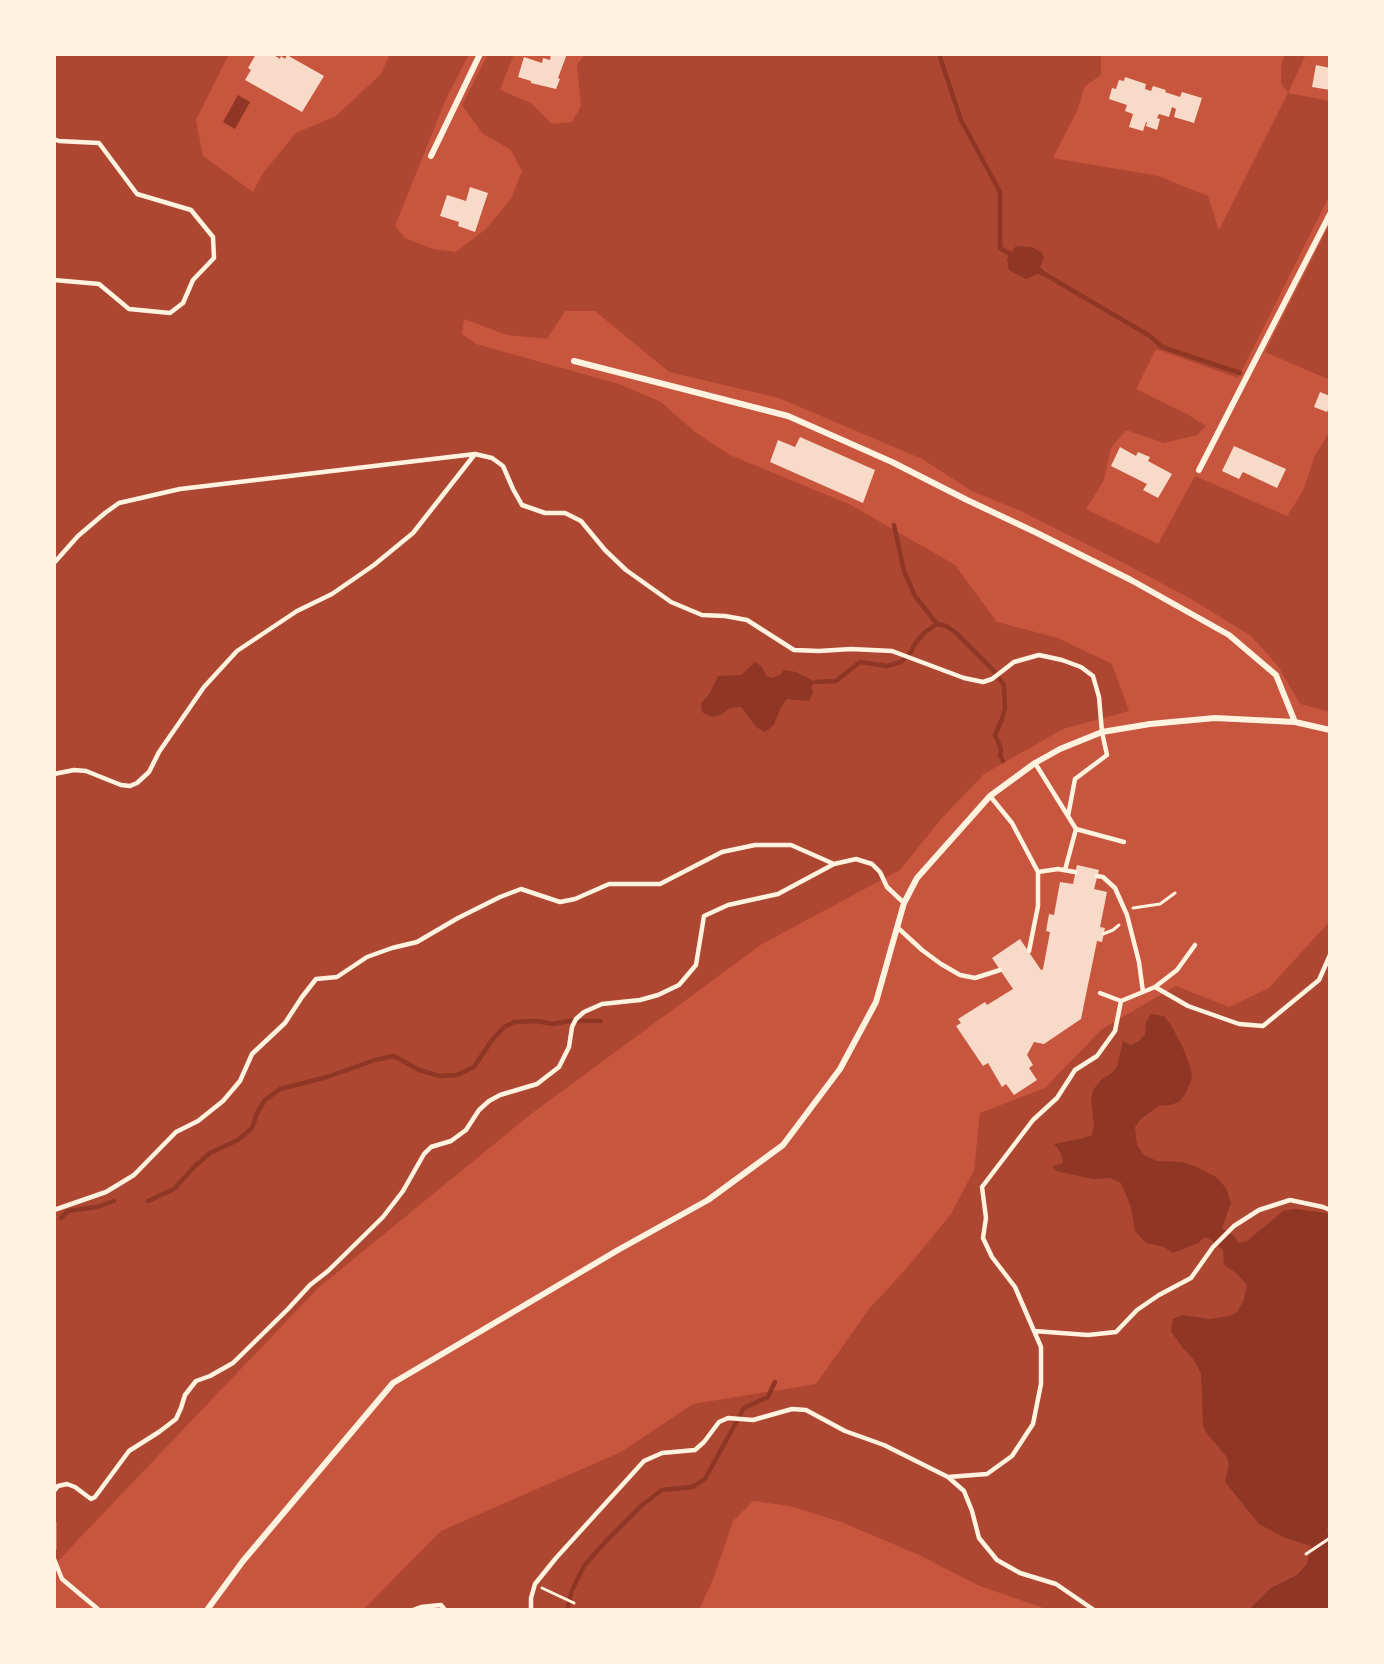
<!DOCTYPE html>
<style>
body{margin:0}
#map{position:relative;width:1384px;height:1664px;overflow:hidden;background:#c8553d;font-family:"Golos Text",sans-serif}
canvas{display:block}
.frame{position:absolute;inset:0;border:56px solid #fff3e0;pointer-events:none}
</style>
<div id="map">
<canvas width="1384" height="1664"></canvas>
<div class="frame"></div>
</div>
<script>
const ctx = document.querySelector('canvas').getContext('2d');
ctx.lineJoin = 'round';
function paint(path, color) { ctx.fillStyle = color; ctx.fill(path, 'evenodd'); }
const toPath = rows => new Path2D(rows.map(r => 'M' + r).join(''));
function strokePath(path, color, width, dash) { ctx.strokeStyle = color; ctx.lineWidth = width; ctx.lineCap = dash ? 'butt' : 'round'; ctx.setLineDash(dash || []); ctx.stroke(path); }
paint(toPath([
 [54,54,229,54,196,120,203,156,253,192,263,173,296,133,336,116,381,74,390,54,469,54,446,99,395,226,405,238,433,249,456,252,486,229,511,199,522,171,511,150,482,133,462,105,488,54,514,54,500,90,531,103,552,124,572,122,581,106,577,65,585,54,1101,54,1101,75,1085,86,1077,111,1053,158,1158,176,1208,196,1219,230,1288,93,1281,83,1281,66,1285,54,1306,54,1288,93,1330,101,1330,195,1238,378,1156,349,1136,389,1187,414,1206,426,1197,435,1164,443,1126,430,1111,448,1104,480,1086,509,1158,544,1195,476,1287,516,1303,491,1315,455,1330,431,1330,712,1300,704,1278,666,1251,636,1191,599,1131,567,1023,512,972,491,922,459,779,398,669,372,595,311,565,311,547,339,507,335,464,319,462,334,476,344,619,384,661,402,695,432,730,455,851,505,955,565,997,622,1058,638,1112,664,1129,711,1063,729,984,774,941,819,900,870,762,944,531,1114,318,1288,54,1565],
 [1330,223,1330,380,1265,352],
 [1330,921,1330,1610,1049,1610,980,1586,917,1554,841,1522,790,1506,753,1501,733,1521,714,1577,699,1610,363,1610,441,1531,621,1452,693,1404,816,1384,869,1309,906,1269,951,1214,974,1170,980,1113,1045,1088,1102,1029,1176,986,1229,1007,1269,988]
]), '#ae4732');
paint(toPath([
 [238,95,250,102,235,129,223,122],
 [1016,246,1032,247,1042,253,1044,258,1040,267,1045,272,1043,276,1038,274,1026,279,1009,270,1007,259],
 [755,662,762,667,766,676,772,678,780,675,784,670,796,672,816,682,811,687,813,693,809,701,787,699,781,707,774,725,765,732,756,727,741,707,730,708,721,715,711,717,702,712,701,703,710,693,718,676,741,675],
 [1151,1014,1164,1016,1171,1025,1183,1048,1191,1069,1192,1078,1185,1095,1179,1102,1170,1105,1158,1106,1140,1120,1135,1127,1137,1145,1144,1155,1157,1161,1182,1162,1199,1168,1216,1177,1226,1188,1231,1203,1222,1228,1234,1236,1238,1243,1247,1241,1283,1211,1295,1209,1326,1213,1330,1216,1330,1521,1327,1528,1330,1539,1330,1610,1248,1610,1271,1588,1297,1575,1307,1564,1311,1546,1283,1537,1259,1524,1225,1482,1229,1464,1226,1456,1208,1435,1203,1426,1201,1374,1194,1360,1182,1347,1171,1331,1173,1319,1182,1315,1210,1319,1230,1316,1237,1312,1244,1300,1247,1285,1235,1272,1224,1265,1223,1250,1211,1240,1205,1237,1198,1243,1173,1253,1164,1247,1146,1243,1135,1231,1131,1207,1121,1183,1110,1178,1093,1179,1056,1171,1052,1166,1063,1163,1061,1153,1054,1144,1080,1139,1092,1135,1094,1126,1091,1100,1093,1090,1102,1079,1112,1073,1117,1067,1123,1041,1131,1045,1139,1041,1145,1034,1146,1022]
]), '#8f3625');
strokePath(toPath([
 [939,54,961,120,1000,192,1000,248,1015,257],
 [1041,272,1150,336,1162,347,1240,373],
 [894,525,904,571,915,596,937,624,946,626,955,632,993,670,1004,685,1005,708,1002,719,995,735,1001,749,1000,755,1003,761],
 [816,682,836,681,860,662,887,666,901,662,911,652,914,645,924,633,937,624],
 [148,1201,174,1189,195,1166,210,1153,238,1140,252,1128,257,1113,265,1100,280,1089,327,1077,375,1060,394,1056,419,1070,440,1076,457,1075,474,1067,492,1040,504,1027,514,1022,536,1021,553,1024,569,1021,601,1021],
 [61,1218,68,1211,97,1207,114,1201],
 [567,1610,572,1590,584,1566,607,1540,642,1505,662,1490,692,1487,705,1479,744,1408,768,1397,775,1382]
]), '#8f3625', 4.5);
paint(toPath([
 [256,54,272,54,280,59,281,56,285,59,287,55,324,76,302,112,245,80,251,70,248,68],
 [551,54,567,54,558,78,560,79,556,89,531,83,531,81,518,77,524,57,542,63,543,58,550,60],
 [1316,65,1330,68,1330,90,1312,87],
 [1125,77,1146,84,1145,89,1151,91,1153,86,1166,90,1165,92,1180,97,1182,92,1202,98,1194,123,1174,117,1176,109,1172,107,1169,117,1159,114,1157,118,1160,119,1157,130,1146,126,1147,122,1146,122,1143,131,1129,127,1133,114,1125,111,1127,105,1109,99,1112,88,1116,89,1119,80,1124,81],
 [470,187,488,193,475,232,458,226,459,222,440,216,447,195,466,201],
 [1320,392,1330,396,1330,406,1327,412,1314,407],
 [800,437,875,470,863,503,770,462,778,440,795,447],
 [1234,446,1286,469,1277,488,1243,472,1239,479,1222,471],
 [1120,447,1136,456,1138,452,1150,457,1148,461,1172,474,1158,498,1143,490,1147,484,1111,466],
 [1077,865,1099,870,1094,889,1107,892,1100,927,1105,928,1102,942,1097,941,1081,1019,1044,1044,1034,1042,1027,1055,1033,1065,1029,1068,1037,1080,1014,1095,1006,1084,1002,1087,988,1063,983,1066,956,1026,961,1023,958,1019,985,1002,987,1005,1013,989,992,958,1020,939,1041,970,1043,969,1050,932,1046,931,1049,914,1054,915,1060,882,1073,884]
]), '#f7dbc8');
strokePath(toPath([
 [1133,908,1160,904,1175,893],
 [1103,934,1113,930,1119,925],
 [1306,1554,1330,1538],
 [542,1588,574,1603]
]), '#fff3e0', 3);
strokePath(toPath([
 [54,139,59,141,99,143,137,194,191,210,213,237,214,258,193,280,183,303,170,313,129,309,99,284,54,280],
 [54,563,78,536,105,513,119,503,180,489,475,454,492,458,503,466,513,489,522,505,545,513,565,513,581,521,605,550,626,570,671,602,702,615,725,616,747,620,794,650,819,651,851,649,892,651,964,678,983,682,992,679,1014,662,1039,655,1062,660,1081,667,1093,676,1099,697,1102,732,1107,755,1075,779,1068,816],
 [1035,763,1076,829,1124,842],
 [54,774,74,770,86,771,121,785,130,786,137,783,149,772,159,752,204,687,237,651,297,611,332,594,374,565,413,533,475,454],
 [990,796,1012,823,1038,872,1038,906,1029,951],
 [1065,870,1076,829],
 [1038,872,1058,869,1075,872],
 [1097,876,1103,877,1115,888,1127,915,1139,962,1143,992],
 [897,927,922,950,941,964,960,975,975,978,1000,970],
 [1155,987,1188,1006,1239,1024,1263,1026,1319,980,1330,955],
 [1100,993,1121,1001,1155,987,1177,970,1195,945],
 [54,1210,106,1192,134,1175,176,1132,198,1121,223,1101,240,1081,252,1054,285,1023,302,997,316,979,337,977,367,957,392,948,417,942,458,918,500,897,521,889,560,902,575,899,609,884,660,884,722,852,755,845,791,845,834,864,856,859,872,864,880,872,887,887,904,903],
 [1034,1331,1088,1335,1116,1332,1137,1310,1159,1295,1191,1278,1213,1247,1234,1226,1259,1210,1290,1200,1323,1207,1330,1210],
 [948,1477,964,1491,972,1511,979,1538,997,1560,1020,1573,1056,1584,1094,1610],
 [54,1491,58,1486,67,1484,75,1487,91,1499,95,1497,129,1451,159,1432,176,1419,181,1408,185,1395,196,1381,210,1376,233,1363,288,1309,310,1285,328,1271,383,1217,403,1191,424,1154,431,1147,451,1141,466,1130,479,1110,489,1101,500,1095,537,1084,559,1067,569,1047,572,1027,576,1019,584,1012,602,1004,640,1000,658,995,679,985,696,965,704,916,728,905,778,894,834,864],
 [54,1522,54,1549],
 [54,1559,62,1579,99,1610],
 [413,1610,421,1607,441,1605,445,1610],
 [531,1610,531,1598,535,1584,556,1558,644,1461,662,1453,695,1450,704,1442,719,1422,728,1418,753,1420,792,1409,806,1410,845,1431,884,1445,948,1477,987,1474,1012,1456,1033,1424,1041,1384,1041,1347,1015,1287,992,1257,983,1238,986,1218,982,1187,1033,1120,1057,1098,1075,1070,1097,1056,1115,1031,1121,1001]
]), '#fff3e0', 4.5);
strokePath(toPath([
 [431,156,480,54],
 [574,361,788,416,892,462,967,500,1035,532,1131,580,1229,635,1276,675,1295,722],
 [1199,470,1330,214],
 [207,1610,243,1561,393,1383,618,1250,708,1200,783,1145,840,1069,876,1002,904,903,917,878,990,796,1035,763,1060,749,1102,732,1150,724,1215,718,1295,722,1330,730]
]), '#fff3e0', 6);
</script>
